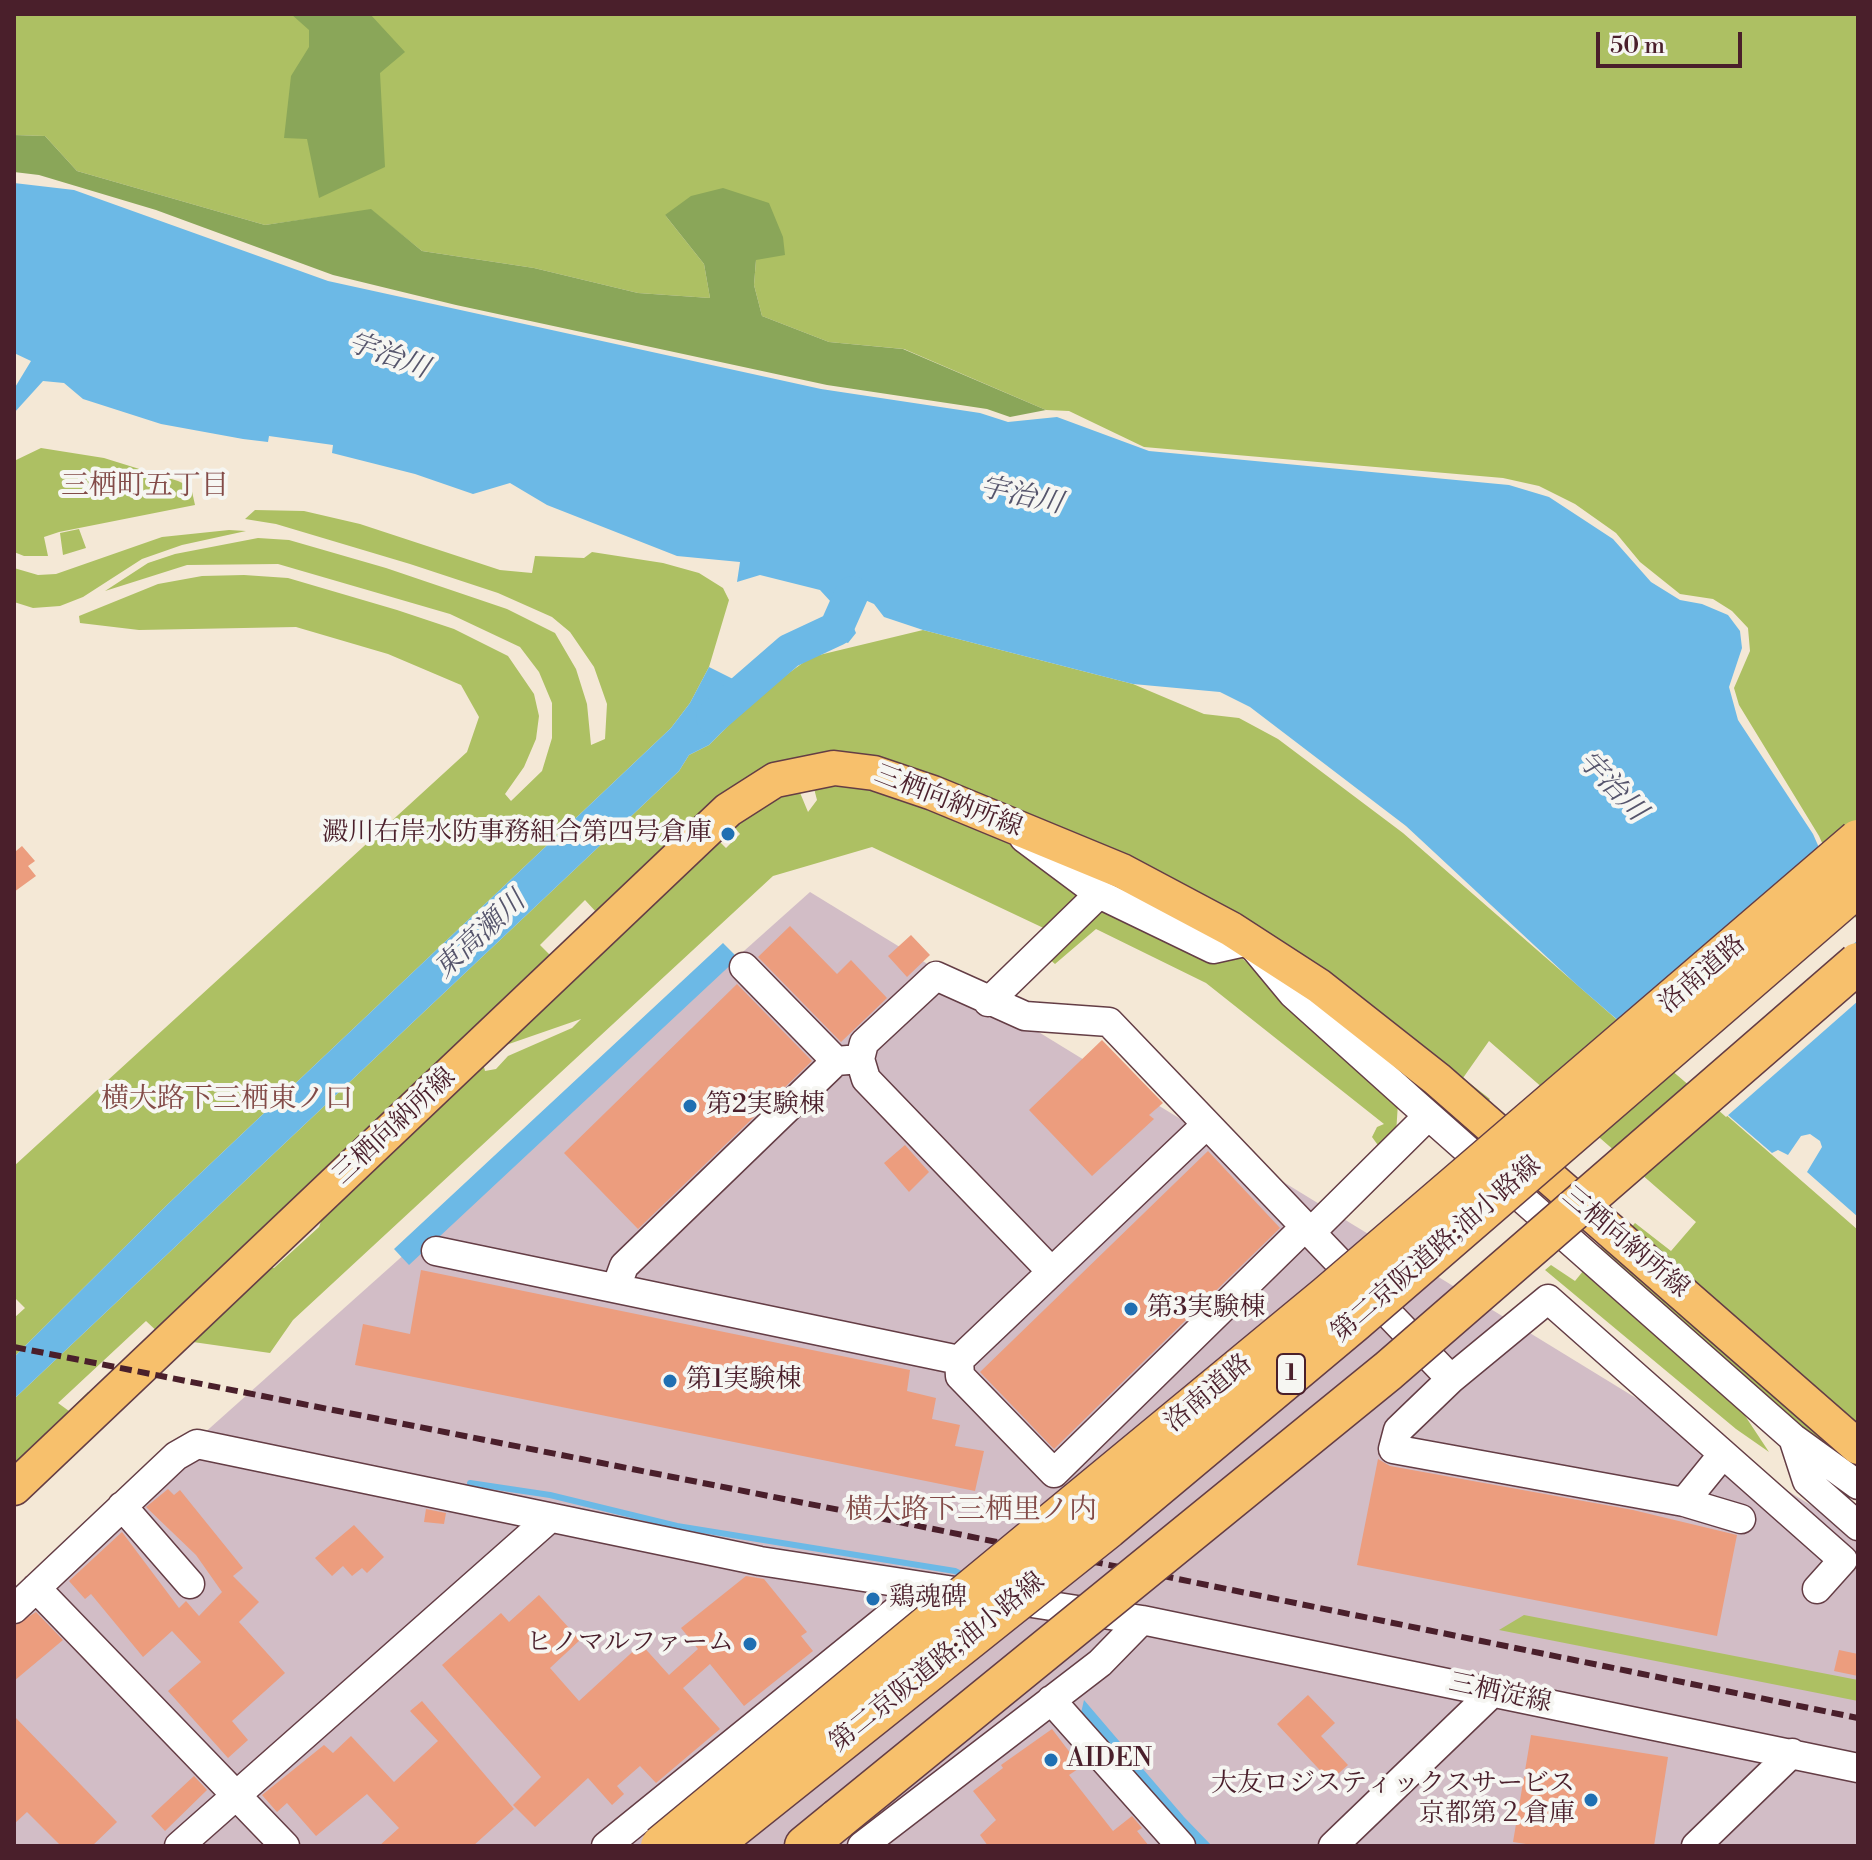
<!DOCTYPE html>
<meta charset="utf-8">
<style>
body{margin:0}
#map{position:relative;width:1872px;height:1860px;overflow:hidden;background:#f4e8d6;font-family:"Libre Bodoni",serif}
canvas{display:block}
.frame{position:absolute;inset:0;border:16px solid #4a1f2b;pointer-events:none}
.scale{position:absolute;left:1596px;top:32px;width:146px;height:36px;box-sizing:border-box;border:4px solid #4a1f2b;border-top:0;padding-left:10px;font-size:24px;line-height:28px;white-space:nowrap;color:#4a1f2b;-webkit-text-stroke:6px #f6f6f2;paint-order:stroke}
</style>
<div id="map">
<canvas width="1872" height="1860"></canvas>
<div class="frame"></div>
<div class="scale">50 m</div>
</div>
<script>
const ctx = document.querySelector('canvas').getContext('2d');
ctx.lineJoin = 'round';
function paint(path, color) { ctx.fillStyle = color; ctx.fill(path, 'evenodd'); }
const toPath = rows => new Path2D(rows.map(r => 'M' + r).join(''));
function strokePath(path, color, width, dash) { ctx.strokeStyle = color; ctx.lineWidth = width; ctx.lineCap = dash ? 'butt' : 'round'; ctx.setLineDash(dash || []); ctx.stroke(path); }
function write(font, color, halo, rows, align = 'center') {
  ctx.font = font + ' "Libre Bodoni","Noto Serif JP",serif'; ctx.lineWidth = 8; ctx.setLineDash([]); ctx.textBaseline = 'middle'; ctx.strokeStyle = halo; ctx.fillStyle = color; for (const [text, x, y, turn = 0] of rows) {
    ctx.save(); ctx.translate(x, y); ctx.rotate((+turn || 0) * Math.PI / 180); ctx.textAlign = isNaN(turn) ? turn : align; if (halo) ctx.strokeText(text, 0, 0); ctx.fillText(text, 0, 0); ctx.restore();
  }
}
paint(toPath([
 [810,892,1858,1534,1858,1846,14,1846,14,1603]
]), '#d2bdc6');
paint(toPath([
 [14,14,1858,14,1858,923,1819,836,1739,705,1734,688,1750,651,1748,628,1732,611,1713,599,1680,594,1640,562,1616,533,1575,504,1539,486,1503,478,1144,447,1069,411,1046,410,904,349,829,342,762,316,754,285,756,260,665,215,704,264,710,298,638,293,534,268,422,251,371,210,265,225,77,171,45,136,14,135],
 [41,448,104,458,178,481,191,487,195,505,59,532,44,537,48,556,24,556,14,552,14,461],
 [255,510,304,511,360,524,500,570,532,573,535,556,584,558,592,552,663,563,699,573,723,588,729,600,709,667,690,703,671,728,168,1204,14,1357,14,1318,25,1308,14,1297,14,1166,467,752,479,717,461,685,388,654,296,627,139,630,80,623,79,616,158,584,202,576,244,575,288,578,397,610,454,629,508,656,534,694,539,716,536,739,524,767,505,794,511,801,542,771,552,738,552,703,539,672,520,647,450,614,278,564,187,565,105,591,148,563,175,554,258,538,289,540,386,568,507,609,555,633,576,669,587,704,591,745,605,739,607,704,594,667,570,632,552,617,498,593,410,564,276,524,245,519],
 [79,529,86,548,63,555,60,533],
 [229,530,246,531,182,545,142,559,83,597,60,606,33,608,14,602,14,568,38,575,56,574,162,537],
 [923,630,1133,684,1204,714,1239,718,1278,739,1403,833,1858,1230,1858,1439,1627,1232,1635,1223,1671,1251,1696,1222,1489,1041,1463,1078,1490,1099,1480,1110,1295,963,823,762,597,913,585,900,540,945,551,956,162,1336,146,1321,58,1403,69,1411,88,1392,97,1397,14,1480,14,1399,679,771,689,755,709,745,761,693,811,657],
 [826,776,976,818,985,833,1015,844,1082,891,1052,932,872,847,773,876,293,1320,270,1353,179,1340,254,1268,274,1268,319,1227,329,1200,483,1063,485,1071,496,1069,508,1056,572,1028,581,1019,480,1054,713,835,726,848,740,834,729,821,796,783,808,812,817,800,811,777],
 [1103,908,1239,956,1249,964,1398,1103,1396,1134,1380,1148,1372,1137,1377,1127,1384,1124,1206,983,1096,929,1055,964,1048,958],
 [1608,1240,1662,1284,1858,1464,1858,1474,1597,1252],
 [1551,1265,1575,1281,1588,1265,1726,1387,1769,1452,1736,1429,1545,1270],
 [1524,1615,1858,1680,1858,1701,1499,1630]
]), '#adc063');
paint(toPath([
 [291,14,370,14,405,52,380,73,385,167,319,198,307,139,284,138,291,76,309,47,309,30],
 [14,135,45,136,77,171,265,225,371,209,422,251,534,268,638,293,710,298,704,264,665,215,691,196,723,188,769,203,783,237,785,255,756,260,754,285,762,316,829,342,903,349,1046,410,1010,417,987,409,827,385,456,305,333,275,156,210,39,175,14,172]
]), '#8aa659');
paint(toPath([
 [14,183,74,190,328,281,821,389,980,413,1008,422,1057,417,1149,451,1509,485,1549,497,1613,539,1651,582,1680,600,1702,604,1728,615,1740,631,1742,648,1729,687,1738,720,1813,834,1858,936,1858,1217,1807,1172,1822,1147,1820,1141,1810,1134,1801,1136,1788,1155,1778,1150,1772,1153,1577,985,1406,826,1250,707,1220,692,1133,684,923,630,884,617,874,604,865,600,851,621,856,633,848,643,832,638,824,623,831,602,820,590,760,575,737,582,740,562,677,556,547,505,510,483,473,494,415,474,332,453,333,445,269,436,268,442,243,439,161,424,83,399,64,383,43,381,14,413,14,389,31,361,14,353],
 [709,667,761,693,709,745,689,755,679,771,14,1399,14,1357,168,1204,671,728,690,703],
 [723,943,738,958,409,1265,394,1249],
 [1084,1700,1184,1817,1212,1846,1198,1846,1179,1825,1081,1713]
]), '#6cb9e6');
paint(toPath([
 [1839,885,1858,927,1858,940,1691,1087,1650,1052],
 [1858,944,1858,1001,1726,1117,1717,1109]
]), '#f4e8d6');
strokePath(toPath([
 [470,1483,550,1495,677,1526,955,1571,965,1576]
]), '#6cb9e6', 6);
strokePath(toPath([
 [713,717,789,651,836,629,852,593]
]), '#6cb9e6', 34);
paint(toPath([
 [22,846,35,861,28,866,36,876,14,892,14,848,16,851],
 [790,926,837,974,851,960,887,998,841,1042,758,957],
 [911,935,930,955,907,977,888,956],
 [737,984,812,1061,638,1229,564,1153],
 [1102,1040,1163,1103,1149,1115,1154,1119,1092,1176,1029,1110],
 [905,1145,929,1172,909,1192,884,1163],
 [1208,1151,1280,1228,1054,1449,980,1372],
 [421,1270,910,1370,907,1391,936,1398,932,1419,960,1425,955,1446,984,1451,975,1491,355,1365,363,1324,410,1334],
 [1378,1459,1390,1466,1633,1510,1737,1535,1717,1636,1357,1565],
 [168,1489,174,1495,180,1490,243,1568,233,1576,259,1602,239,1622,285,1673,232,1721,248,1740,228,1758,168,1691,201,1662,172,1631,143,1657,91,1594,85,1599,69,1581,122,1532,179,1608,186,1601,199,1616,222,1592,196,1555,146,1507],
 [426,1509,446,1513,444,1524,424,1522],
 [354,1525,384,1557,367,1573,362,1568,352,1576,343,1566,332,1576,315,1558],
 [746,1576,764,1579,807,1632,801,1636,813,1651,744,1706,710,1664,683,1688,720,1729,656,1783,640,1766,617,1786,624,1794,612,1805,588,1778,535,1827,513,1805,541,1777,442,1665,501,1613,509,1622,539,1595,580,1640,550,1668,579,1701,641,1644,669,1675,698,1649,681,1628],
 [36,1612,63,1640,14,1681,14,1626],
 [1839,1650,1858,1654,1858,1676,1834,1671],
 [1308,1695,1335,1723,1321,1736,1348,1765,1330,1781,1277,1724],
 [422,1701,514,1809,473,1846,379,1846,399,1828,367,1794,316,1836,287,1803,277,1812,262,1795,324,1745,333,1753,351,1736,394,1782,438,1741,410,1711],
 [14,1716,117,1822,92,1846,61,1846,27,1812,14,1824],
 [1052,1729,1081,1767,1069,1775,1113,1831,1132,1816,1142,1828,1137,1831,1149,1846,988,1846,980,1835,996,1820,973,1791,1003,1768,1001,1765],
 [1531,1735,1668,1757,1654,1846,1539,1846,1513,1842],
 [194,1776,207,1790,165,1831,151,1816]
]), '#ec9d7e');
const minor = toPath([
 [1024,838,1099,894,1213,949,1249,941,1293,994,1412,1101,1793,1438,1858,1485],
 [744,967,836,1061],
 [988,1002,1099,894],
 [1310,1233,1428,1116],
 [436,1251,959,1360,1206,1125],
 [1051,1271,866,1079,860,1059,864,1043,936,976,1025,1016,1109,1022,1451,1379],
 [616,1288,624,1266,836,1061,860,1059],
 [959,1360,960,1376,1054,1473,1305,1227],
 [1793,1438,1807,1481,1858,1526],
 [1684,1502,1723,1454],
 [122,1506,190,1584],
 [1741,1519,1684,1502,1393,1449,1398,1430,1451,1379,1548,1299,1843,1560,1817,1589],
 [36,1588,285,1846],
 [14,1609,176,1456,197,1444,760,1561,1142,1620,1858,1768],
 [1051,1700,1181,1846],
 [179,1846,550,1518],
 [606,1846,923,1589],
 [862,1846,1100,1663,1142,1620],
 [1333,1846,1492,1693],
 [1696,1846,1792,1753]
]);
const major = toPath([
 [14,1488,728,810,775,780,834,768,874,773,933,793,1122,871,1231,929,1319,986,1437,1079,1858,1447]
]);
const highway = toPath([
 [805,1846,838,1819]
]);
strokePath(minor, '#643d45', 31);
strokePath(major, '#643d45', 37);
strokePath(highway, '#643d45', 43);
strokePath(minor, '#fff', 28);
strokePath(major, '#f7c06c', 34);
strokePath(highway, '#f7c06c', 40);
strokePath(toPath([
 [14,1347,855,1513,1858,1718]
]), '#4a1f2b', 6, [12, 6]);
const highwayBridge = toPath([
 [838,1819,1388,1371,1858,963],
 [661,1846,1327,1296,1858,840],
 [710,1846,1108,1528,1354,1322,1858,886]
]);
strokePath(highwayBridge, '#643d45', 43, []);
strokePath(highwayBridge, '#f7c06c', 40);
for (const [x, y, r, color] of [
 [728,834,8,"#1f6fb2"],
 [690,1106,8,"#1f6fb2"],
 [1131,1309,8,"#1f6fb2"],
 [670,1381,8,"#1f6fb2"],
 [873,1599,8,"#1f6fb2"],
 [750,1644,8,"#1f6fb2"],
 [1051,1760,8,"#1f6fb2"],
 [1591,1800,8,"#1f6fb2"]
]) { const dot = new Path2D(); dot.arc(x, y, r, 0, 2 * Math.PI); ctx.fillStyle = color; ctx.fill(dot); strokePath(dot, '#f6f6f2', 3); }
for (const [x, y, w] of [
 [1291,1374,28]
]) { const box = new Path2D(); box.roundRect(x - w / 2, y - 20, w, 40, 6); ctx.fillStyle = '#f6f6f2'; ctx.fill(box); strokePath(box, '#4a1f2b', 2); }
write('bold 24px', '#4a1f2b', null, [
 ["1",1291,1374]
]);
write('26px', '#4a1f2b', '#f6f6f2', [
 ["三栖向納所線",948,802,21],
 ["洛南道路",1703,975,-41],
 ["三栖向納所線",395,1127,-43],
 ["三栖向納所線",1625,1243,40],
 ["第二京阪道路;油小路線",1437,1250,-41],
 ["洛南道路",1209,1394,-40],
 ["第二京阪道路;油小路線",938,1663,-39],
 ["三栖淀線",1500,1694,12]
]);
write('26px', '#4a1f2b', '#f6f6f2', [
 ["澱川右岸水防事務組合第四号倉庫",712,834,"right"],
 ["第2実験棟",706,1106],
 ["第3実験棟",1147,1309],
 ["第1実験棟",686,1381],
 ["鶏魂碑",889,1599],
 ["ヒノマルファーム",734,1644,"right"],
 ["AIDEN",1067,1760],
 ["大友ロジスティックスサービス",1575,1785,"right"],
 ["京都第２倉庫",1575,1815,"right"]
], 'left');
write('italic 28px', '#56556c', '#f6f6f2', [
 ["宇治川",388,357,20],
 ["宇治川",1021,497,12],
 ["宇治川",1611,787,46],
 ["東高瀬川",481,936,-43]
]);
write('28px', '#834b48', '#f6f6f2', [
 ["三栖町五丁目",145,487],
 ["横大路下三栖東ノ口",227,1100],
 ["横大路下三栖里ノ内",971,1511]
]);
</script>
